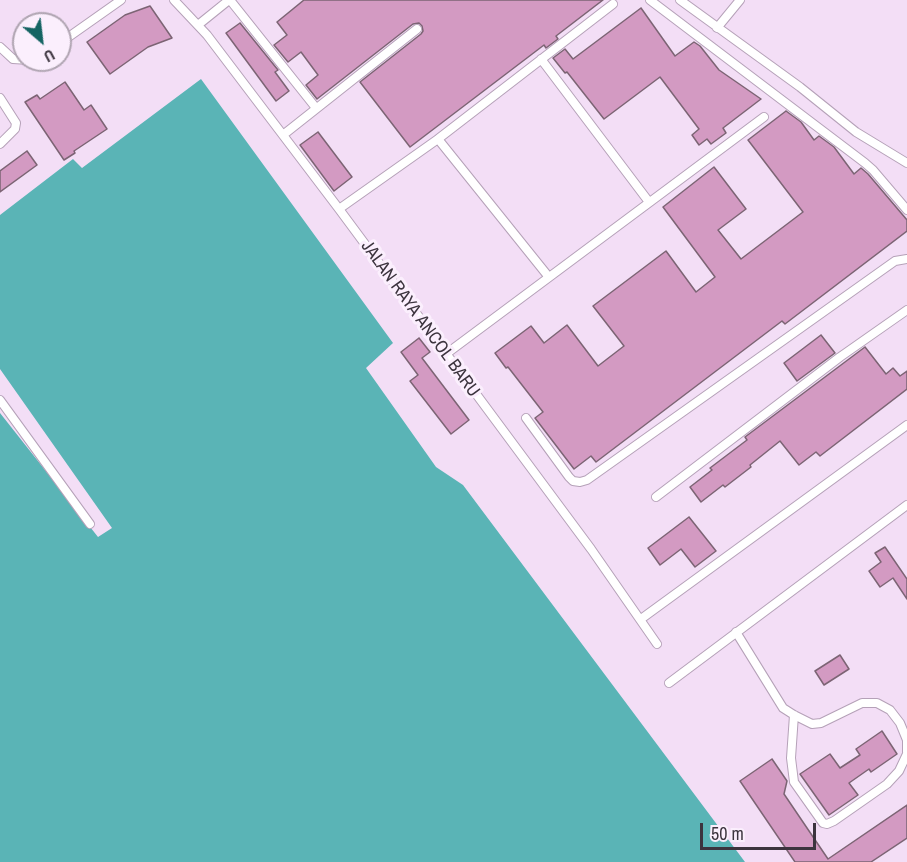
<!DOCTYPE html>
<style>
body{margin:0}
#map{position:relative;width:907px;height:862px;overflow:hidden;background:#f3def6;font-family:"Archivo Narrow",sans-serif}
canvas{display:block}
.north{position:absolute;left:12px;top:12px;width:60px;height:60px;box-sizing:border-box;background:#fbeffd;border:2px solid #afa4b1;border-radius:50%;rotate:152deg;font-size:16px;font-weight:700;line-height:24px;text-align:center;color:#3c343e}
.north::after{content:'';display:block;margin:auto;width:21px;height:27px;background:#156463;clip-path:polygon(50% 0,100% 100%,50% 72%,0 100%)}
.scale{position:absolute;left:700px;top:823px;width:116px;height:27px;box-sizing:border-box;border:3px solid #3c343e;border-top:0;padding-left:8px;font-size:18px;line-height:21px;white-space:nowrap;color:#3c343e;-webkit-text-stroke:4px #fbeffd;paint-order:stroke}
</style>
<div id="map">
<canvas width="907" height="862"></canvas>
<div class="north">U</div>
<div class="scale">50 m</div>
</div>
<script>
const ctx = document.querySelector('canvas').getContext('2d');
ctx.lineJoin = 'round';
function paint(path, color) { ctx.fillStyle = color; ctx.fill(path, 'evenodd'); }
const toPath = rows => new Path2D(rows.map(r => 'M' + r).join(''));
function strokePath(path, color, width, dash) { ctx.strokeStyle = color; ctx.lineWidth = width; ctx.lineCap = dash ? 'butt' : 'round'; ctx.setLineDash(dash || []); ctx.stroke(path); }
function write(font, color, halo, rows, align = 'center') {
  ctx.font = font + ' "Archivo Narrow",sans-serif'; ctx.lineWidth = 6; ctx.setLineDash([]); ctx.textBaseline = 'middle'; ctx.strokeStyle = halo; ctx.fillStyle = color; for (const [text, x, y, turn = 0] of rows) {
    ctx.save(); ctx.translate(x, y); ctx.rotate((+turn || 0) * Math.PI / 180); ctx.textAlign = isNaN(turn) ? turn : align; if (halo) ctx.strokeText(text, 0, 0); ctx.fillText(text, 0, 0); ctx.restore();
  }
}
paint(toPath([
 [201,79,393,343,366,368,436,467,463,485,745,862,0,862,0,413,98,537,112,528,0,369,0,215,73,159,82,168]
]), '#5ab4b6');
const building = toPath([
 [304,0,603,0,556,36,558,39,546,48,544,45,410,147,360,82,421,34,423,31,422,26,419,23,413,24,317,99,306,85,318,75,301,52,288,62,274,45,287,35,277,22,304,0],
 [150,6,172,38,148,47,110,74,87,42,125,15,150,6],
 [641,8,675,56,694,42,700,46,719,70,761,99,723,128,726,133,711,144,707,139,699,145,692,135,699,129,660,77,604,119,567,72,565,73,553,58,565,49,573,59,641,8],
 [240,23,278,70,275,72,289,91,276,101,226,33,240,23],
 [65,82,84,110,91,105,107,129,74,151,75,153,64,160,25,102,37,95,40,99,65,82],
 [786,111,801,122,814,140,819,136,834,147,854,174,861,168,868,174,907,220,907,231,785,324,782,321,596,462,591,456,574,469,535,418,543,412,508,367,506,368,495,353,531,326,544,343,567,325,598,366,624,346,593,306,666,251,696,292,715,277,663,207,714,167,746,209,718,230,741,259,803,212,748,140,786,111],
 [318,132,352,177,334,191,300,145,318,132],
 [27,151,37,165,0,192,0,171,27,151],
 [821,335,835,353,797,381,784,363,821,335],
 [419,338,430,352,422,358,469,420,451,434,410,381,418,375,401,352,419,338],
 [865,347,886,374,893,368,900,376,907,371,907,389,820,456,816,452,799,465,780,441,750,465,751,467,725,487,723,485,701,502,690,487,712,470,710,468,747,440,745,437,865,347],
 [689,517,716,551,695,567,681,549,660,565,648,548,689,517],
 [885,547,907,579,907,599,893,578,880,587,869,571,881,562,875,553,885,547],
 [840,655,849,669,824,685,815,671,840,655],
 [882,731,897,754,871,772,869,769,849,783,858,795,829,815,800,774,830,754,840,768,860,755,856,749,882,731],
 [772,759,787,781,784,794,828,859,907,805,907,838,871,862,795,862,740,781,772,759]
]);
paint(building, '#d39ac2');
strokePath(building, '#7c6474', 1.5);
const service = toPath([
 [174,0,207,35,339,209,591,549,657,644],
 [230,0,316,108],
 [650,0,865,163,873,170,907,210],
 [680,0,800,87,856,132,907,163],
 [198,25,229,0],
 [717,28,740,0],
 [60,43,121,0],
 [0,47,13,59,29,60],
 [541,59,649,202],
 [0,98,16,123,15,129,0,144],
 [283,135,417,29],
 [438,139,548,276],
 [339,209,438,139,613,4],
 [446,354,764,117],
 [0,400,90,524],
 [526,418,569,477,573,481,580,482,587,480,895,261,907,259],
 [656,497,840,357,907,310],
 [641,619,907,425],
 [736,632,783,708,794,715,812,724,821,723,862,703,877,703,890,710,900,723,907,740,907,752],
 [669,683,907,505],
 [794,715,791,758,794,782,823,823,827,824,834,821,887,784,899,771,907,754]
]);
strokePath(service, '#b5a1b8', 10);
strokePath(service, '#fff', 8);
write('18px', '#3c343e', '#fbeffd', [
 ["JALAN RAYA ANCOL BARU",420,319,54]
]);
</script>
